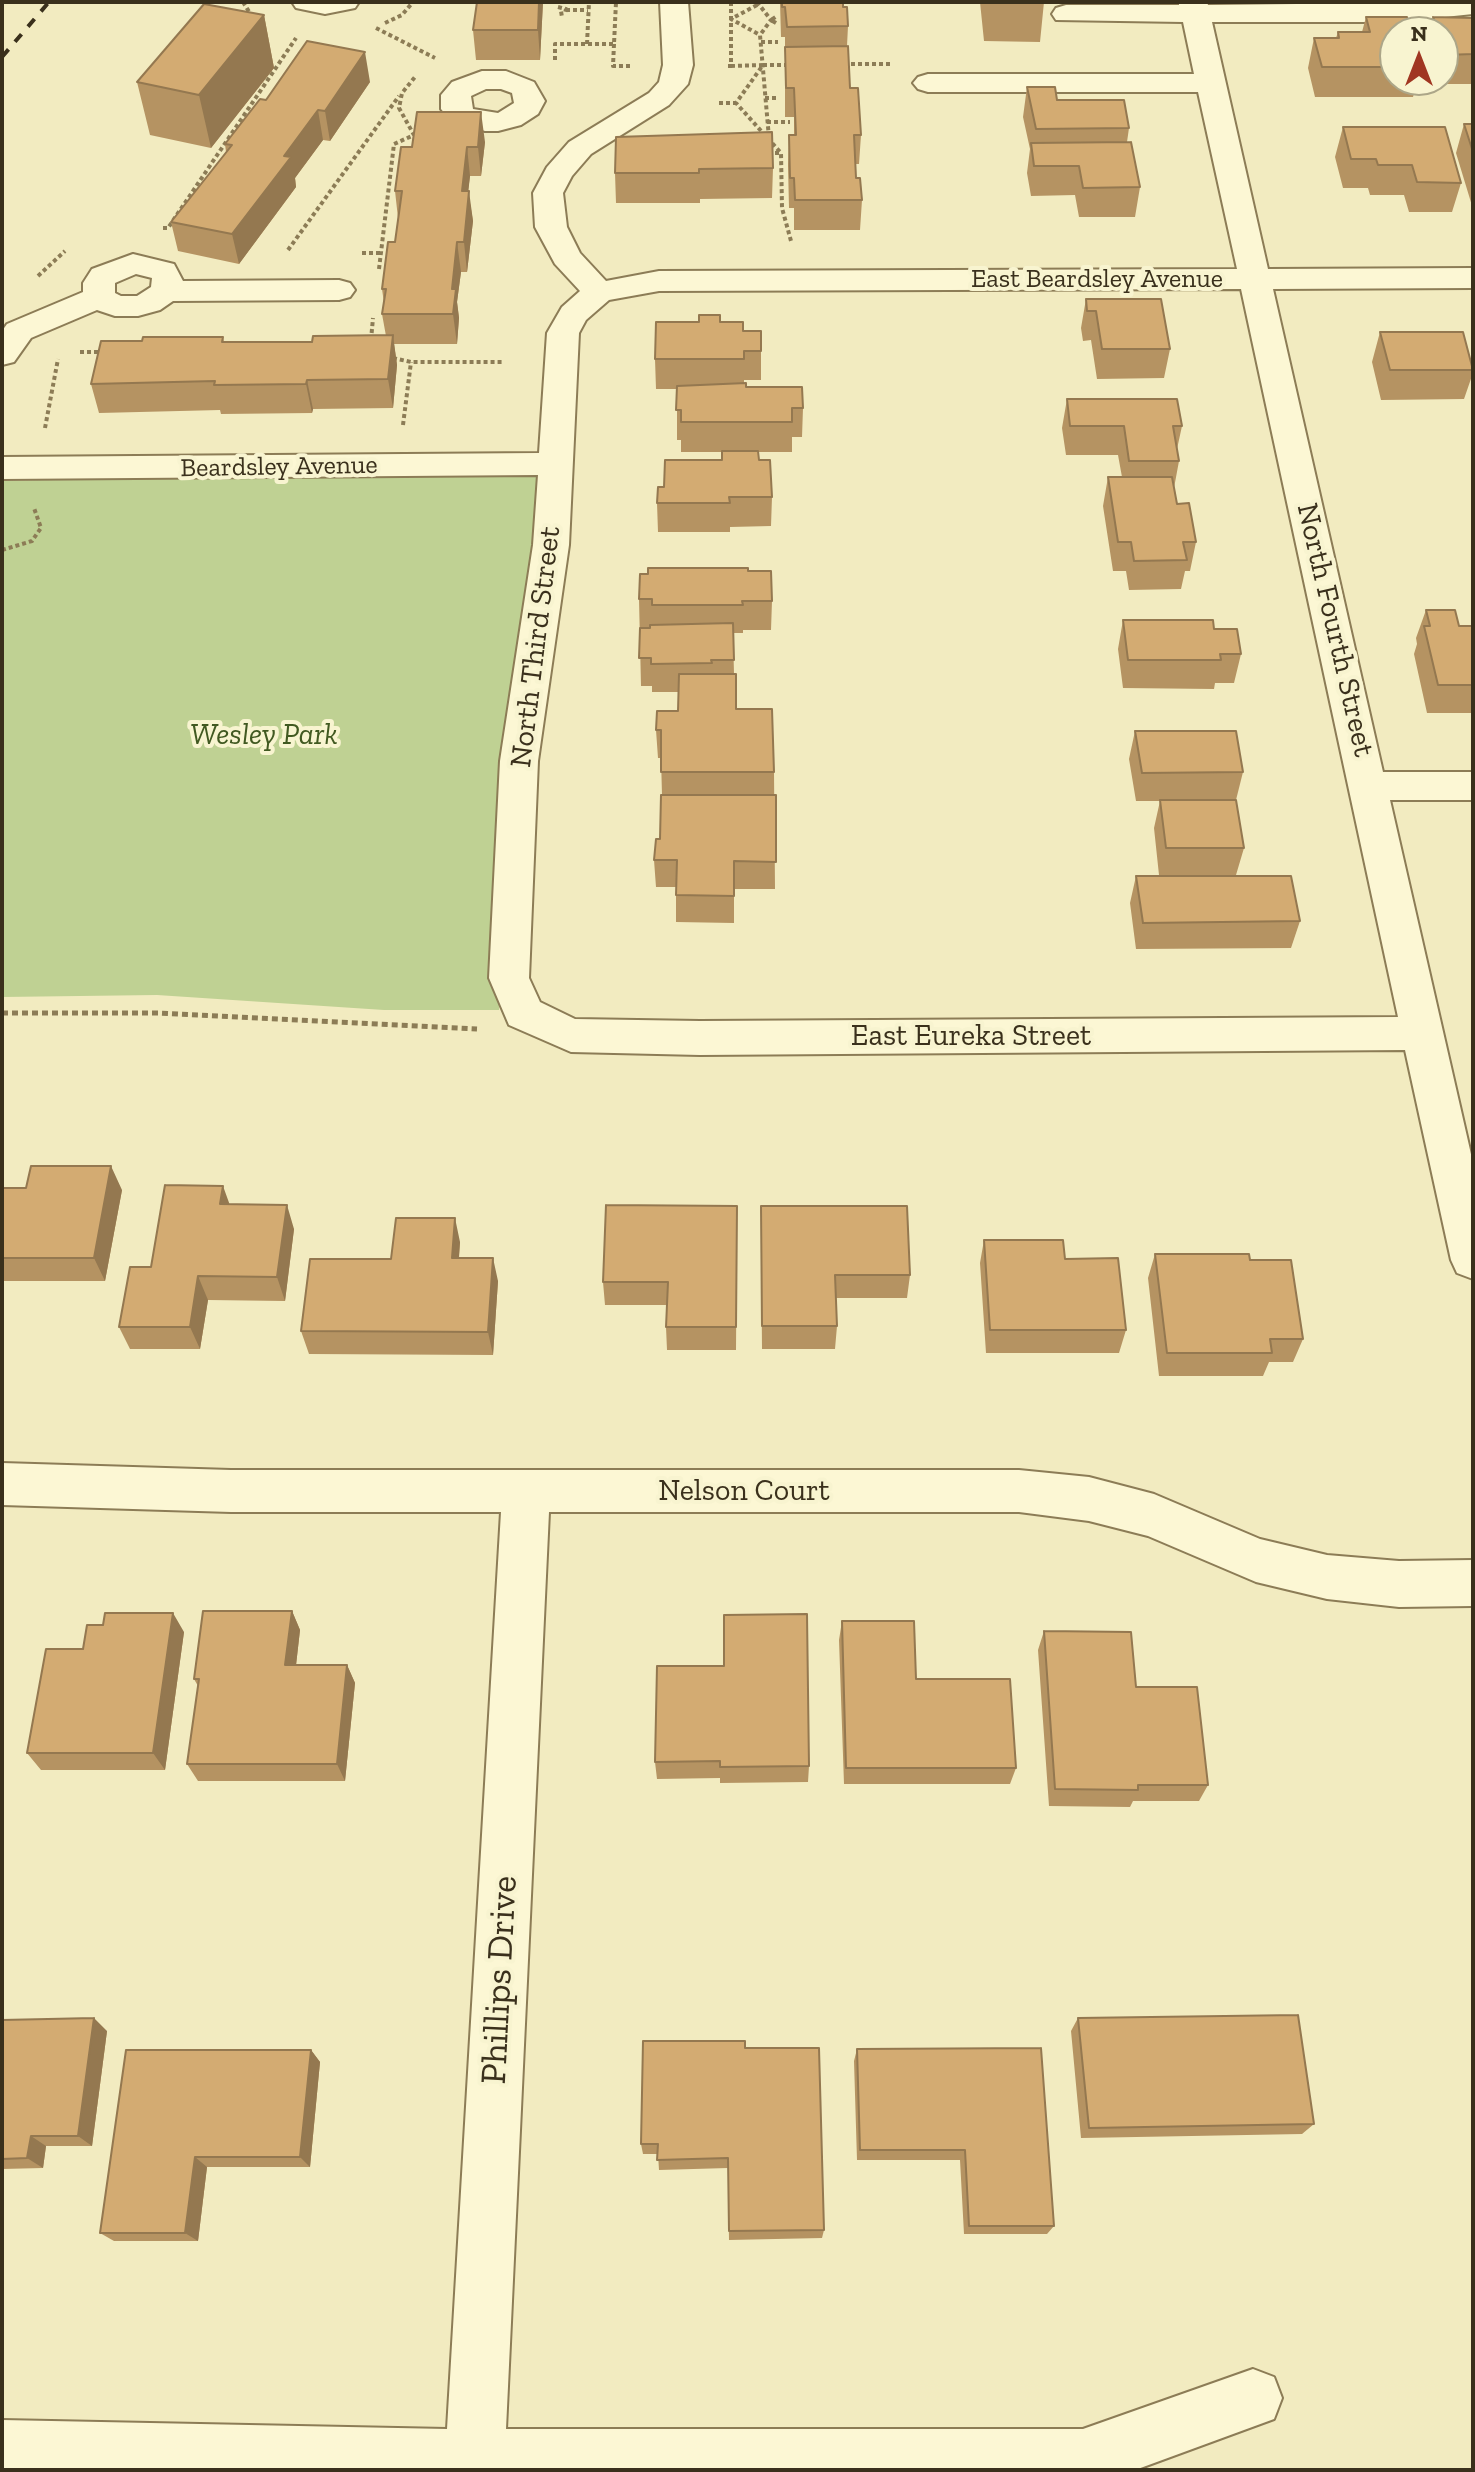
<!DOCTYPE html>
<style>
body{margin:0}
#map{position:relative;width:1475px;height:2472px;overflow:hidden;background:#f2ebc0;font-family:"Zilla Slab",serif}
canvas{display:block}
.frame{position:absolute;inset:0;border:4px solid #3a301c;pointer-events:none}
.north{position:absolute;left:1379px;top:16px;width:80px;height:80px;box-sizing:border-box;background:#f8f4d0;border:2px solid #aca688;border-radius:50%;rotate:0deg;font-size:22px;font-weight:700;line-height:32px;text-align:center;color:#3a301c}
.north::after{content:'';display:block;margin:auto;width:28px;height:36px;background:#a03621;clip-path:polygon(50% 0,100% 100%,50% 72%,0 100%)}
</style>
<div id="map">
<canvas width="1475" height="2472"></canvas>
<div class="frame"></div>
<div class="north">N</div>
</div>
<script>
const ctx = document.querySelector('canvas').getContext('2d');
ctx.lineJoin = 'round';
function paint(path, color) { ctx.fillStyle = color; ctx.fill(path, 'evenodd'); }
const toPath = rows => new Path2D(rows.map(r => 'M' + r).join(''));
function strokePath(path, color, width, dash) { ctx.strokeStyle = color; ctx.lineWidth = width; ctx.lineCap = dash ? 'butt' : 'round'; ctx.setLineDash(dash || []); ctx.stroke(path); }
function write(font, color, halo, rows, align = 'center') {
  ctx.font = font + ' "Zilla Slab",serif'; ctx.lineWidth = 8; ctx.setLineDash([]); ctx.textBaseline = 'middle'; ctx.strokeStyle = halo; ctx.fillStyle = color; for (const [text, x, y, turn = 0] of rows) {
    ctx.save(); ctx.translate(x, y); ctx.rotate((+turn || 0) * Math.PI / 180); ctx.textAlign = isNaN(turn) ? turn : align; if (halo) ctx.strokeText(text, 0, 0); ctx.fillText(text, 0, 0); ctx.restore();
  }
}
paint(toPath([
 [556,465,499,1010,384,1010,157,995,2,997,2,481]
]), '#bfd193');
const minor = toPath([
 [292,2,359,2,355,8,325,14,296,8,292,2],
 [660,2,688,2,693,65,688,84,669,105,591,154,572,176,563,193,567,227,580,253,606,281,659,271,1237,269,1198,92,928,92,918,89,913,83,918,77,928,74,1194,74,1183,22,1056,20,1052,14,1056,8,1066,5,1179,5,1179,2,1207,2,1208,5,1473,2,1473,14,1397,22,1212,22,1268,269,1473,268,1473,288,1273,289,1383,772,1473,772,1473,800,1390,800,1473,1163,1473,1279,1457,1273,1451,1260,1405,1050,700,1055,571,1052,509,1025,489,978,500,761,533,545,538,475,2,479,2,457,539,453,547,333,562,307,580,291,555,264,535,227,533,193,547,167,569,142,649,93,659,82,663,65,660,2],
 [1241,289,1398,1017,700,1021,575,1019,540,1002,529,978,538,761,569,545,579,333,586,320,609,300,659,291,1241,289],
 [482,71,506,71,534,82,545,101,538,114,521,125,498,131,485,131,451,121,441,109,441,95,452,82,482,71],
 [486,89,501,89,512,93,514,103,498,113,473,109,471,96,486,89],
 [133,254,174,264,183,281,339,280,350,283,355,290,350,297,339,300,173,301,160,310,138,316,115,316,97,310,31,338,14,362,2,365,2,331,7,324,83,292,83,283,92,269,133,254],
 [136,274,152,278,151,287,137,296,121,296,115,293,115,283,136,274],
 [2,1463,231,1470,1019,1470,1089,1477,1154,1494,1260,1539,1327,1555,1399,1561,1473,1560,1473,1606,1399,1607,1327,1599,1256,1582,1148,1536,1089,1521,1019,1512,549,1512,506,2429,1083,2429,1253,2369,1274,2377,1282,2398,1274,2419,1135,2470,2,2470,2,2420,447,2429,501,1512,231,1512,2,1505,2,1463]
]);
strokePath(minor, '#8c7c56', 4);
strokePath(toPath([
 [243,2,253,18],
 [757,2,771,20,760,35,769,138],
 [757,5,731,19,760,35],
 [558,7,566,9,565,13,559,14],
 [566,10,588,10],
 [385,23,402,15,413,2],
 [776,23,771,20,777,16],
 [376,28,435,58],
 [761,42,778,42],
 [587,44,589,2],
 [614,44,613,66,630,66],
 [555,60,555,44,614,44,616,2],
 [844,64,890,64],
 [763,65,790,65],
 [728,66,731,66,731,2],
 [731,66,763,65,736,103,781,153,782,208,791,241],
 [765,98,777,98],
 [719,103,736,103],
 [767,122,790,122],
 [768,153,781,153],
 [163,228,168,228,296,38],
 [288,250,399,96],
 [362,253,381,253],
 [379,269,394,144,414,135,399,108,402,93,415,77],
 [38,276,65,251],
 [371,340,373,318],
 [80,352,102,352],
 [393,358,411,362,503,362],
 [403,425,411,362],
 [45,428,58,359],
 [2,550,32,541,41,528,34,508]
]), '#8c7c56', 4, [4, 3]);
strokePath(toPath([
 [2,1013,159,1013,477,1029]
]), '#8c7c56', 5, [6, 4]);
paint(minor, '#fcf7d4');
strokePath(toPath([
 [2,57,49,2]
]), '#3a301c', 4, [10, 10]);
paint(toPath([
 [477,2,543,2,540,60,476,60,473,30],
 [780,2,843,2,848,26,847,46,850,88,861,135,859,164,855,164,856,178,862,200,860,230,794,230,794,208,789,208,788,165,789,135,794,135,794,117,785,117,785,37,781,37],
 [980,2,1044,2,1040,42,984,41],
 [264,15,274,68,211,148,150,135,137,82],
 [1366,17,1395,32,1395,80,1418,80,1413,97,1315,97,1308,68,1314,38,1336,38,1338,32,1362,32],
 [1433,17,1473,18,1473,84,1437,84,1435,80,1443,80,1443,32,1429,32],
 [370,82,330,141,323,140,295,178,296,187,239,264,178,251,171,222,226,152,225,144,266,100],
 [1027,87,1129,128,1127,142,1140,187,1135,217,1079,217,1075,195,1031,196,1027,173,1030,149,1023,117],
 [1464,124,1473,124,1473,209,1456,153],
 [1343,127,1461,183,1452,212,1409,212,1404,195,1370,195,1368,188,1343,188,1335,157],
 [616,137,773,168,772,198,700,199,700,203,616,203,615,173],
 [485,142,481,176,470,176,468,191,473,221,467,272,461,272,457,302,459,318,457,344,394,344,397,365,393,408,313,409,312,413,221,414,220,410,99,413,91,384,142,341,223,337,224,342,312,342,386,336,382,314,384,303,382,289,395,242,398,218,395,191,412,147],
 [1086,299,1170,349,1164,378,1097,379,1091,340,1083,341,1081,328],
 [720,322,743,331,761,331,761,380,744,380,744,383,746,387,803,408,802,437,792,437,792,452,758,452,759,460,772,497,771,526,730,527,730,532,658,532,657,503,664,487,722,460,722,452,681,452,681,440,677,440,677,389,656,389,655,359],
 [1380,332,1473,367,1473,373,1464,399,1381,400,1372,362],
 [1067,399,1182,426,1177,449,1179,461,1174,488,1177,504,1196,542,1190,571,1185,571,1181,589,1129,590,1126,571,1113,571,1103,506,1108,477,1122,477,1118,455,1066,455,1062,428],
 [748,571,772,601,771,630,743,630,743,633,733,633,734,674,736,709,774,772,775,889,734,889,734,923,676,922,676,887,656,887,654,860,660,839,662,795,661,758,658,758,656,730,678,711,679,692,652,692,652,686,641,686,639,599],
 [1426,610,1459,626,1473,626,1473,713,1427,713,1414,654,1417,644,1416,638],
 [1123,620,1214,629,1241,654,1234,683,1215,683,1214,689,1123,688,1118,649],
 [1135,731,1243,772,1236,800,1244,848,1236,875,1159,875,1154,828,1160,801,1136,801,1129,759],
 [1136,876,1300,921,1291,948,1136,949,1130,903],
 [2,1188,122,1190,105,1281,2,1281],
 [229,1204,294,1229,285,1301,208,1300,200,1349,130,1349,119,1327,151,1267],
 [737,1206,736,1350,667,1350,666,1327,667,1305,605,1305,603,1282],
 [761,1230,910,1275,907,1298,836,1298,837,1326,835,1349,762,1349],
 [984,1240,1065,1259,1126,1330,1119,1353,986,1353,980,1263],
 [460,1242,459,1258,498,1281,493,1355,309,1354,301,1331,391,1259],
 [1155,1254,1250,1260,1303,1339,1293,1362,1269,1362,1263,1376,1159,1376,1148,1278],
 [292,1611,300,1630,296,1665,347,1665,355,1683,345,1781,198,1781,187,1764,198,1686,194,1679],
 [842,1621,916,1679,1016,1768,1010,1784,844,1784,839,1640],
 [1044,1631,1136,1687,1208,1785,1199,1801,1133,1801,1130,1807,1049,1806,1038,1650],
 [184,1632,165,1770,41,1770,27,1753,83,1649],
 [724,1666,809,1766,808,1782,720,1783,720,1778,657,1779,655,1762],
 [1078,2018,1314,2124,1302,2134,1081,2138,1071,2031],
 [2,2020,107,2031,92,2146,46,2146,43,2168,2,2169],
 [745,2048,824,2230,822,2238,729,2240,728,2168,659,2170,658,2154,643,2154,641,2144],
 [857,2049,1054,2226,1047,2234,964,2234,960,2160,857,2160,854,2061],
 [311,2050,320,2062,310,2167,207,2167,198,2241,114,2241,100,2233]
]), '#b59362');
paint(toPath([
 [539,2,543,2,540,60,538,30],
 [264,15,274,68,211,148,199,95],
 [365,52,370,82,330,141,325,111],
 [318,110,323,140,295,178,296,187,239,264,232,234,284,156],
 [481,112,485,142,481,176,478,147],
 [467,147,470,176,465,221,462,191],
 [469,191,473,221,467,272,464,242],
 [457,242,461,272,457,302,459,318,457,344,453,314,452,289],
 [393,335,397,365,393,408,388,379],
 [307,380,313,409,312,413,306,384],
 [111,1166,122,1190,105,1281,94,1258],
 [223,1186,232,1211,220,1204],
 [287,1205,294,1229,285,1301,277,1277],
 [455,1218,460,1242,457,1281,452,1258],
 [493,1258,498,1281,493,1355,488,1332],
 [198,1276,208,1300,200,1349,190,1327],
 [292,1611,300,1630,294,1683,285,1665],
 [173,1613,184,1632,165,1770,153,1753],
 [347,1665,355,1683,345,1781,337,1764],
 [94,2018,107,2031,92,2146,78,2136],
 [311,2050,320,2062,310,2167,300,2157],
 [31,2136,46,2146,43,2168,27,2158],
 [195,2157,207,2167,198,2241,185,2233]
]), '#947850');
const building = toPath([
 [477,2,539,2,538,30,473,30,477,2],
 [782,2,843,2,843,7,847,7,848,26,787,27,785,7,782,7,782,2],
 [204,4,264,15,199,95,137,82,204,4],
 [1366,17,1407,17,1411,32,1395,32,1395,67,1322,67,1314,38,1339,38,1338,32,1370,32,1366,17],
 [1433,17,1473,18,1473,54,1445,55,1443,49,1443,32,1438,32,1433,17],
 [307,41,365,52,325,111,318,110,284,156,291,157,232,234,171,222,232,145,225,144,260,99,266,100,307,41],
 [848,46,850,88,858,88,861,135,854,135,856,178,860,178,862,200,795,200,794,178,790,178,789,135,796,135,794,88,786,88,785,47,848,46],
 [1027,87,1055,87,1057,100,1124,100,1129,128,1036,129,1027,87],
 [417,112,481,112,478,147,467,147,462,191,469,191,464,242,457,242,452,289,456,289,453,314,382,314,386,289,382,289,388,242,395,242,402,191,395,191,401,147,412,147,417,112],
 [1464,124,1473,124,1473,152,1464,124],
 [1343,127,1445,127,1461,183,1417,182,1412,165,1378,165,1376,159,1351,159,1343,127],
 [772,132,773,168,699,169,699,173,615,173,616,137,772,132],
 [1131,142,1140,187,1083,188,1079,166,1034,166,1031,143,1131,142],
 [1086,299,1161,299,1170,349,1102,349,1096,311,1087,311,1086,299],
 [699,315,720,315,720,322,743,322,743,331,761,331,761,351,744,351,744,359,655,359,656,322,699,322,699,315],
 [1380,332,1463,332,1473,370,1390,370,1380,332],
 [393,335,388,379,307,380,306,384,214,385,215,381,91,384,101,341,142,341,143,337,223,337,222,342,312,342,313,336,393,335],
 [746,383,746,387,802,387,803,408,792,408,792,422,681,422,681,410,676,410,677,386,746,383],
 [1067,399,1177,399,1182,426,1173,426,1179,461,1129,461,1124,426,1070,426,1067,399],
 [722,451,758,451,759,460,770,460,772,497,729,497,730,503,657,503,658,487,664,487,665,460,722,460,722,451],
 [1108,477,1172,477,1177,504,1189,503,1196,542,1183,542,1187,560,1134,561,1131,542,1118,542,1108,477],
 [648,568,748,568,748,571,771,571,772,601,742,601,743,605,652,605,652,599,639,599,640,574,648,574,648,568],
 [1426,610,1455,610,1459,626,1473,626,1473,685,1438,685,1424,626,1430,626,1426,610],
 [1123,620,1213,620,1214,629,1237,629,1241,654,1220,654,1221,660,1128,660,1123,620],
 [733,623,734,660,711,660,712,663,651,664,651,658,639,658,640,628,650,628,650,625,733,623],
 [679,674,736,674,736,709,772,709,774,772,661,772,661,730,656,730,657,711,678,711,679,674],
 [1135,731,1236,731,1243,772,1142,773,1135,731],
 [661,795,776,795,776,862,734,861,734,896,676,895,677,860,654,860,656,839,660,839,661,795],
 [1160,800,1236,800,1244,848,1166,848,1160,800],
 [1136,876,1291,876,1300,921,1143,923,1136,876],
 [31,1166,111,1166,94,1258,2,1258,2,1188,26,1188,31,1166],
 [165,1185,223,1186,220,1204,287,1205,277,1277,198,1276,190,1327,119,1327,130,1267,151,1267,165,1185],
 [606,1205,737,1206,736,1327,666,1327,668,1282,603,1282,606,1205],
 [761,1206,907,1206,910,1275,835,1275,837,1326,762,1326,761,1206],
 [396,1218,455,1218,452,1258,493,1258,488,1332,301,1331,310,1259,391,1259,396,1218],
 [984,1240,1063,1240,1065,1259,1118,1258,1126,1330,990,1330,984,1240],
 [1155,1254,1249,1254,1250,1260,1291,1260,1303,1339,1270,1339,1272,1353,1167,1353,1155,1254],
 [203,1611,292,1611,285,1665,347,1665,337,1764,187,1764,199,1679,194,1679,203,1611],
 [105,1613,173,1613,153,1753,27,1753,46,1649,83,1649,87,1625,103,1625,105,1613],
 [807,1614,809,1766,720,1767,720,1761,655,1762,657,1666,724,1666,724,1615,807,1614],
 [842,1621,914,1621,916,1679,1010,1679,1016,1768,846,1768,842,1621],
 [1044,1631,1131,1632,1136,1687,1197,1687,1208,1785,1138,1785,1138,1790,1055,1789,1044,1631],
 [1298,2015,1314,2124,1089,2128,1078,2018,1298,2015],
 [94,2018,78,2136,31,2136,27,2158,2,2159,2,2020,94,2018],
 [643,2041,745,2041,745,2048,819,2048,824,2230,729,2231,728,2158,657,2160,658,2144,641,2144,643,2041],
 [1041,2048,1054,2226,969,2226,965,2150,860,2150,857,2049,1041,2048],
 [126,2050,311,2050,300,2157,195,2157,185,2233,100,2233,126,2050]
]);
paint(building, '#d3ab72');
strokePath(building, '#947850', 2);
write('26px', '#3a301c', '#f8f4d0', [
 ["East Beardsley Avenue",1097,280],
 ["Beardsley Avenue",279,467,-1]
]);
write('30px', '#3a301c', '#f8f4d0', [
 ["North Fourth Street",1335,630,77],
 ["North Third Street",536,647,-83],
 ["East Eureka Street",971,1036],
 ["Nelson Court",744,1491]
]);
write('italic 30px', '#415921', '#f8f4d0', [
 ["Wesley Park",264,735]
]);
write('36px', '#3a301c', '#f8f4d0', [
 ["Phillips Drive",500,1980,-87]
]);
</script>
